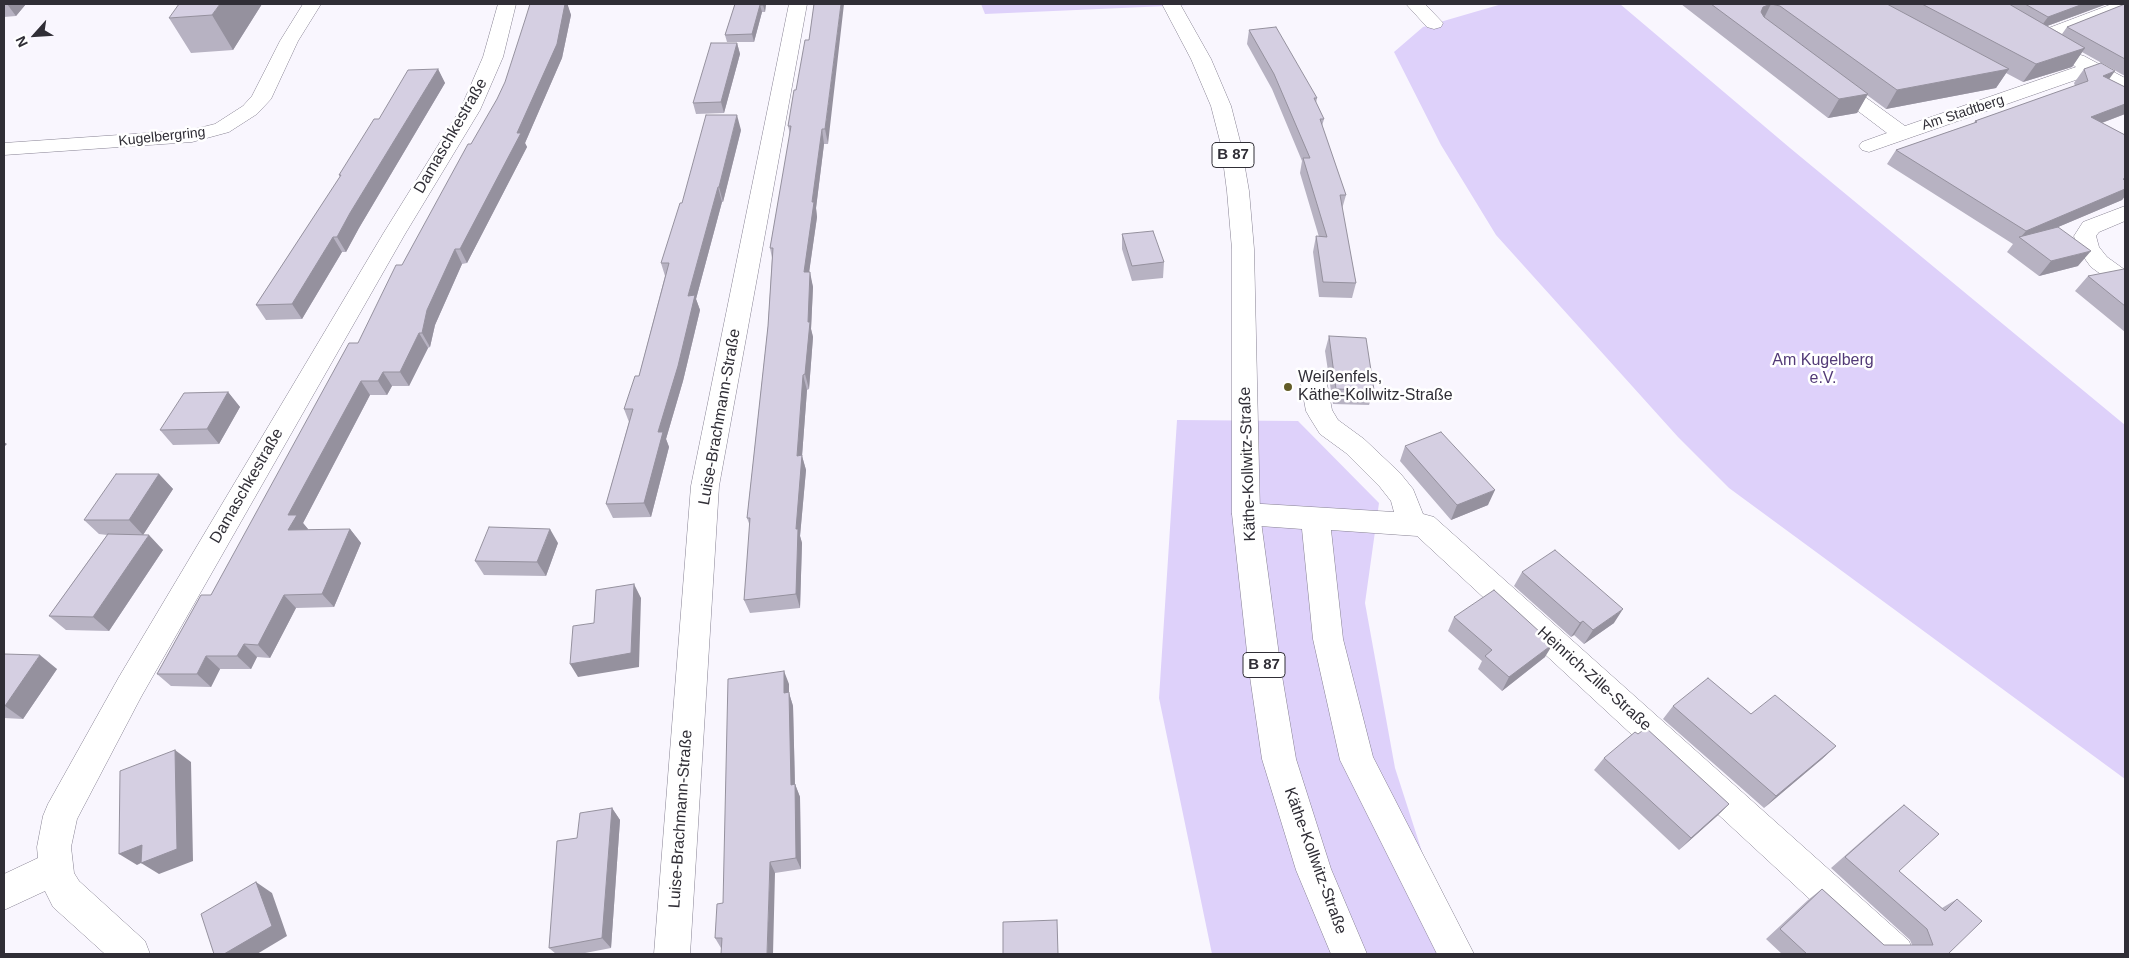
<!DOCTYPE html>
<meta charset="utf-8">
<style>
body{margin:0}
#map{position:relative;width:2129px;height:958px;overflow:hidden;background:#f9f6fe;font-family:Helvetica,sans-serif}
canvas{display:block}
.frame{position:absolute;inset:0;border:5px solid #302e36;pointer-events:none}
.north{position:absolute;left:10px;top:10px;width:50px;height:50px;-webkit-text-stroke:4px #fff;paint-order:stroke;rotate:244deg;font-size:14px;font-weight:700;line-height:20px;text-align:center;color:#302e36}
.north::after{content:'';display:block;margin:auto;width:18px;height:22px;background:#302e36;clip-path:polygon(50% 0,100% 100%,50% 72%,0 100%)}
</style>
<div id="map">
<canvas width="2129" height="958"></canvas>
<div class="frame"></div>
<div class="north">N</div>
</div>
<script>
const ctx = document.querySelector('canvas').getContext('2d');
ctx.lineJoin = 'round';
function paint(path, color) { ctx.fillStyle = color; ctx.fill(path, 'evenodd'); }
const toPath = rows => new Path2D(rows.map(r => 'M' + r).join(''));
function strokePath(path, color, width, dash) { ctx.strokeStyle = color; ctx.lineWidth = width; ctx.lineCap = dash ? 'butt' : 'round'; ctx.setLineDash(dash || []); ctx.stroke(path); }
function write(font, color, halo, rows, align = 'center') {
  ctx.font = font + ' Helvetica,sans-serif'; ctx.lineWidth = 5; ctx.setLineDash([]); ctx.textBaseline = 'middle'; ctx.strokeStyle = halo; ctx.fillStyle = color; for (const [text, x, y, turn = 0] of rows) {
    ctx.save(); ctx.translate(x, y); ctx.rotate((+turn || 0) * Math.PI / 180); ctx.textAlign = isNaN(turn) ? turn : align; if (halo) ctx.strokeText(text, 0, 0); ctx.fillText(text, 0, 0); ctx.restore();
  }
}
paint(toPath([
 [981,4,1190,4,1190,5,985,14],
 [1502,4,1620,4,1790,148,2125,425,2125,779,1729,488,1678,437,1496,235,1441,145,1394,52,1423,27],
 [1177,420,1298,421,1379,503,1365,603,1395,768,1455,954,1212,954,1159,698]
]), '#ded1fa');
const minor = toPath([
 [303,4,321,4,298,41,271,99,257,114,229,132,192,142,4,155,4,143,191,130,215,124,243,106,252,96,280,41,303,4],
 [498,4,516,4,503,57,480,110,405,234,141,697,77,819,71,847,74,873,79,881,145,941,150,954,105,954,53,907,45,891,4,910,4,874,38,858,37,847,43,816,48,804,119,677,383,234,460,110,483,57,498,4],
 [789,4,807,4,719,486,690,954,654,954,691,486,789,4],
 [1406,4,1425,4,1443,23,1441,27,1434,29,1427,27,1406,4],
 [2112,4,2125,4,2125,11,2058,38,2036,43,2029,41,2027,37,2029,33,2046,29,2112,4],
 [2077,54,2084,56,2125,78,2125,92,2118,90,2090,75,1869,152,1862,150,1859,146,1862,142,1887,133,1825,86,1822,82,1825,78,1832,76,1839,78,1905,126,2076,67,2067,60,2070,56,2077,54],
 [2125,206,2125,221,2099,232,2096,236,2099,247,2107,257,2125,270,2125,289,2117,286,2091,267,2077,248,2074,236,2083,222,2125,206],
 [1313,370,1322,373,1326,379,1332,410,1338,420,1364,439,1400,473,1413,489,1423,514,1434,517,1909,941,1914,954,1869,954,1417,536,1331,530,1343,639,1373,757,1474,954,1437,954,1340,760,1313,639,1302,529,1246,525,1236,522,1232,514,1236,506,1246,503,1394,512,1391,501,1380,487,1346,453,1320,434,1310,418,1306,411,1300,379,1304,373,1313,370]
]);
const major = toPath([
 [1162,4,1180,4,1211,59,1231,106,1241,145,1249,191,1254,249,1260,514,1281,670,1296,759,1331,869,1367,954,1331,954,1296,870,1262,759,1249,670,1232,514,1232,249,1227,191,1221,145,1211,106,1191,59,1162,4]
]);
strokePath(minor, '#878293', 1);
strokePath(major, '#878293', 1);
paint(minor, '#fff');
paint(major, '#fff');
paint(toPath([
 [4,4,26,4,16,16,4,17],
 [262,4,233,50,191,53,169,18],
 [735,4,766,4,765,12,762,12,754,42,727,42,725,35],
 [814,4,828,144,824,144,816,208,817,217,809,272,813,287,811,329,813,337,809,389,807,390,802,456,806,470,800,536,802,543,800,608,750,613,744,600,750,526,747,518,768,326,772,258,770,248,790,134,788,126,796,90,809,40],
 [1681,4,2107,4,2047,26,2062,34,2067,27,2125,4,2125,76,2082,52,2072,67,2023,82,2006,73,1996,88,1886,109,1867,95,1857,113,1828,118],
 [568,6,571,15,562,58,525,143,527,147,467,263,462,264,435,325,430,347,428,348,409,386,392,386,387,395,370,395,303,523,308,529,307,530,350,529,361,543,334,607,296,608,270,658,257,657,251,669,220,669,211,687,171,686,157,674,211,595,358,343,471,144],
 [1249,30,1317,98,1316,103,1324,119,1322,126,1346,195,1342,209,1356,283,1352,298,1319,297,1313,252,1316,236,1319,237,1300,173,1302,161,1272,89,1247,44],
 [737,43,740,54,724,113,696,114,693,103],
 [438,69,445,83,359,228,346,252,342,252,302,319,266,320,256,305,340,177,339,175,379,119],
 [2084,69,2109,79,2125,87,2125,114,2102,123,2125,135,2125,196,2122,200,2058,227,2078,266,2039,276,2007,252,2013,244,1887,164,1896,150,1974,123,1975,121,2075,86,2074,83],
 [741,130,723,202,722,202,696,299,700,310,683,381,666,439,669,447,651,517,613,518,606,504,629,422,624,409,639,376,665,276,661,263,682,203],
 [1122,234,1164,262,1163,278,1132,281,1122,249],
 [2125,270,2125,332,2075,291,2088,276],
 [1329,336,1374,390,1369,405,1333,404,1325,351],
 [228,392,240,407,219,444,173,445,160,430],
 [1405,446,1488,505,1451,520,1400,461],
 [159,474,173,489,143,535,163,550,109,631,66,630,49,616,107,535,99,534,84,520],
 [558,543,546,576,484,575,475,561],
 [1522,572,1614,623,1584,644,1574,635,1571,637,1514,586],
 [1454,617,1545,657,1502,691,1478,669,1482,661,1448,631],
 [4,654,57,669,23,719,4,718],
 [789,684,789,693,793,706,795,784,800,797,801,869,775,873,721,948,715,938,723,903],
 [1673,706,1751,714,1836,746,1822,759,1764,808,1663,719],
 [1604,758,1729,804,1717,816,1679,850,1594,770],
 [1904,805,1899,871,1942,908,1957,899,1948,954,1782,954,1766,939,1808,900,1822,889,1884,945,1912,945,1910,940,1831,868,1889,817],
 [612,808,620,820,611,948,580,954,556,954,549,948,577,838]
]), '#b7b2c2');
paint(toPath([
 [7,4,26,4,16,16],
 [220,4,262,4,233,50,212,15],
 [562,4,568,4,568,6,571,15,562,58,525,143,527,147,467,263,460,249,517,133],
 [763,4,766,4,765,12,763,5],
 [841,4,844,4,828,144,825,129],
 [1771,4,1762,22,1754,25,1763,7],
 [2083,4,2107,4,2039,29,2048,17],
 [760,5,762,12,754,42,752,34],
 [737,43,740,54,724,113,721,102],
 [2085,48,2072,67,2023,82,2036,64],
 [438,69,445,83,359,228,346,252,337,237,350,213],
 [2009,69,1996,88,1886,109,1897,90],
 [2115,71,2105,85,2103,76],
 [1868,94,1857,113,1828,118,1839,99],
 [2125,104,2125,114,2080,131,2091,117],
 [737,115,741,130,723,202,719,187],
 [822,129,824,144,816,208,817,217,807,287,804,272,812,202],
 [718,187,722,202,696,299,700,310,683,381,666,439,669,447,651,517,644,503,658,432,688,296],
 [2125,189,2125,196,2122,200,2025,241,2020,238,2026,231],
 [333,237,342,252,302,319,292,304],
 [455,249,462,264,435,325,430,347,422,333,427,310],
 [2091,251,2078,266,2039,276,2051,261],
 [810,272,813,287,811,329,813,337,809,389,805,374],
 [419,333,428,348,409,386,400,372],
 [383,372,392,386,387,395,378,381],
 [803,375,807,390,802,456,806,470,800,536,802,543,800,608,796,594,796,529,797,456],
 [361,381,370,395,303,523,308,529,300,544,288,530,288,515],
 [228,392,240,407,219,444,207,429],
 [4,442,7,444,4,447],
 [159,474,173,489,143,535,129,520],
 [1495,490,1488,505,1451,520,1457,505],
 [350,529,361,543,334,607,322,594],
 [550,529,558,543,546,576,537,562],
 [149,535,163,550,109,631,93,617],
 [634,584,641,598,639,667,578,677,570,664],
 [284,595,296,608,270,658,258,645],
 [1623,609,1614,623,1584,644,1593,630],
 [1583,621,1574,635,1571,637,1580,623],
 [244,644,257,657,251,669,237,656],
 [1553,644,1545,657,1502,691,1509,677],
 [40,655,57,669,23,719,5,706],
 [206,656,220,669,211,687,197,674],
 [784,671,789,684,789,693,793,706,795,788,795,784,800,797,801,869,796,858,784,693],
 [1836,746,1822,759,1764,808,1776,796],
 [175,750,191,762,193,861,159,874,141,863,137,865,119,854],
 [1729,804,1717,816,1679,850,1691,838],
 [612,808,620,820,611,948,602,938],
 [770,862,775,873,773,954,767,954],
 [256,882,272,893,287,936,257,954,224,954]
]), '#95919e');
const building = toPath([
 [179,4,220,4,212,15,169,18,179,4],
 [530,4,565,4,557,44,517,133,521,133,460,249,455,249,427,310,422,333,419,333,400,372,383,372,378,381,361,381,288,515,297,515,288,530,350,529,322,594,284,595,258,645,244,644,237,656,206,656,197,674,157,674,201,595,211,595,349,343,358,343,396,265,402,265,468,144,471,144,497,99,505,82,525,20,530,4],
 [735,4,763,4,763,5,760,5,752,34,725,35,735,4],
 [814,4,841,4,825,129,822,129,812,202,814,202,804,272,810,272,808,322,810,322,805,374,803,375,797,456,802,455,796,529,798,529,796,594,744,600,750,518,747,518,768,326,773,248,770,248,791,126,788,126,794,90,796,90,805,40,809,40,814,4],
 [1711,4,1887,4,2009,69,1897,90,1780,6,1771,4,1763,7,1761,12,1764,17,1868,94,1839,99,1711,4],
 [1922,4,2009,4,2085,48,2036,64,1922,4],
 [2025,4,2083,4,2048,17,2025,4],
 [2125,4,2125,59,2067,27,2125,4],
 [1276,27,1317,98,1314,98,1324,119,1320,119,1346,195,1340,195,1356,283,1323,282,1316,236,1327,237,1303,158,1310,158,1274,74,1249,30,1276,27],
 [711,43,737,43,721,102,693,103,711,43],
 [2101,63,2115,71,2103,76,2125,87,2125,104,2091,117,2125,135,2125,178,2123,179,2125,181,2125,189,2026,231,1896,150,1977,122,1975,121,2088,81,2084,69,2101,63],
 [438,69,350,213,337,237,333,237,292,304,256,305,341,175,339,175,374,119,379,119,408,70,438,69],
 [706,115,737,115,719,187,718,187,688,296,695,295,678,366,658,432,663,432,644,503,606,504,633,409,624,409,635,376,639,376,669,263,661,263,680,203,682,203,706,115],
 [2058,227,2091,251,2051,261,2019,237,2058,227],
 [1153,231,1164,262,1132,266,1122,234,1153,231],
 [2124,269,2125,270,2125,306,2088,276,2124,269],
 [1329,336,1366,338,1374,390,1336,389,1329,336],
 [228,392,207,429,160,430,184,393,228,392],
 [1441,432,1495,490,1457,505,1405,446,1441,432],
 [116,474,159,474,129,520,84,520,116,474],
 [489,527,550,529,537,562,475,561,489,527],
 [108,534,149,535,93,617,49,616,108,534],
 [1555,550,1623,609,1593,630,1583,621,1580,623,1522,572,1555,550],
 [634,584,631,653,570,664,573,626,594,623,596,590,634,584],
 [1494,590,1553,644,1509,677,1485,656,1492,650,1454,617,1494,590],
 [4,654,40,655,5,706,4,706,4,654],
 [784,671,784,693,789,692,791,785,795,784,796,858,770,862,767,954,721,954,722,938,715,938,717,904,723,903,728,679,784,671],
 [1708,678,1751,714,1775,695,1836,746,1776,796,1673,706,1708,678],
 [1646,728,1729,804,1691,838,1604,758,1635,732,1638,734,1646,728],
 [175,750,177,849,141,863,142,845,119,854,120,771,175,750],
 [1904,805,1939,834,1899,871,1945,911,1957,899,1982,921,1948,954,1807,954,1780,929,1822,889,1884,945,1933,945,1927,929,1845,857,1904,805],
 [612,808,602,938,549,948,557,841,577,838,580,813,612,808],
 [256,882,272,926,224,954,214,954,201,914,256,882],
 [1057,920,1058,954,1003,954,1003,922,1057,920]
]);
paint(building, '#d5cfe2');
strokePath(building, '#95919e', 1);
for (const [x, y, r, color] of [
 [1288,387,5,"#635c28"]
]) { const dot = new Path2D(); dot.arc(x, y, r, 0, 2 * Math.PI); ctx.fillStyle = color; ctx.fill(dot); strokePath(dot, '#fff', 2); }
write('14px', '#302e36', '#fff', [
 ["Am Stadtberg",1963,113,-18],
 ["Kugelbergring",162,137,-6]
]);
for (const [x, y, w] of [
 [1233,155,42],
 [1264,665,42]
]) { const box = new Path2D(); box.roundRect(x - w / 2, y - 12.5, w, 25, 4); ctx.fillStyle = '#fff'; ctx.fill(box); strokePath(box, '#302e36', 1); }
write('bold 15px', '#302e36', null, [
 ["B 87",1233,155],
 ["B 87",1264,665]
]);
write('16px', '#302e36', '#fff', [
 ["Damaschkestraße",451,136,-60],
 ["Luise-Brachmann-Straße",720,417,-80],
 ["Käthe-Kollwitz-Straße",1248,464,-92],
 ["Damaschkestraße",247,486,-60],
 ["Heinrich-Zille-Straße",1594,679,42],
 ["Luise-Brachmann-Straße",681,819,-86],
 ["Käthe-Kollwitz-Straße",1315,861,70]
]);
write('16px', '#523a77', '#fff', [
 ["Am Kugelberg",1823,361],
 ["e.V.",1823,379]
]);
write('16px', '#302e36', '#fff', [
 ["Weißenfels,",1298,378],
 ["Käthe-Kollwitz-Straße",1298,396]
], 'left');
</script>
